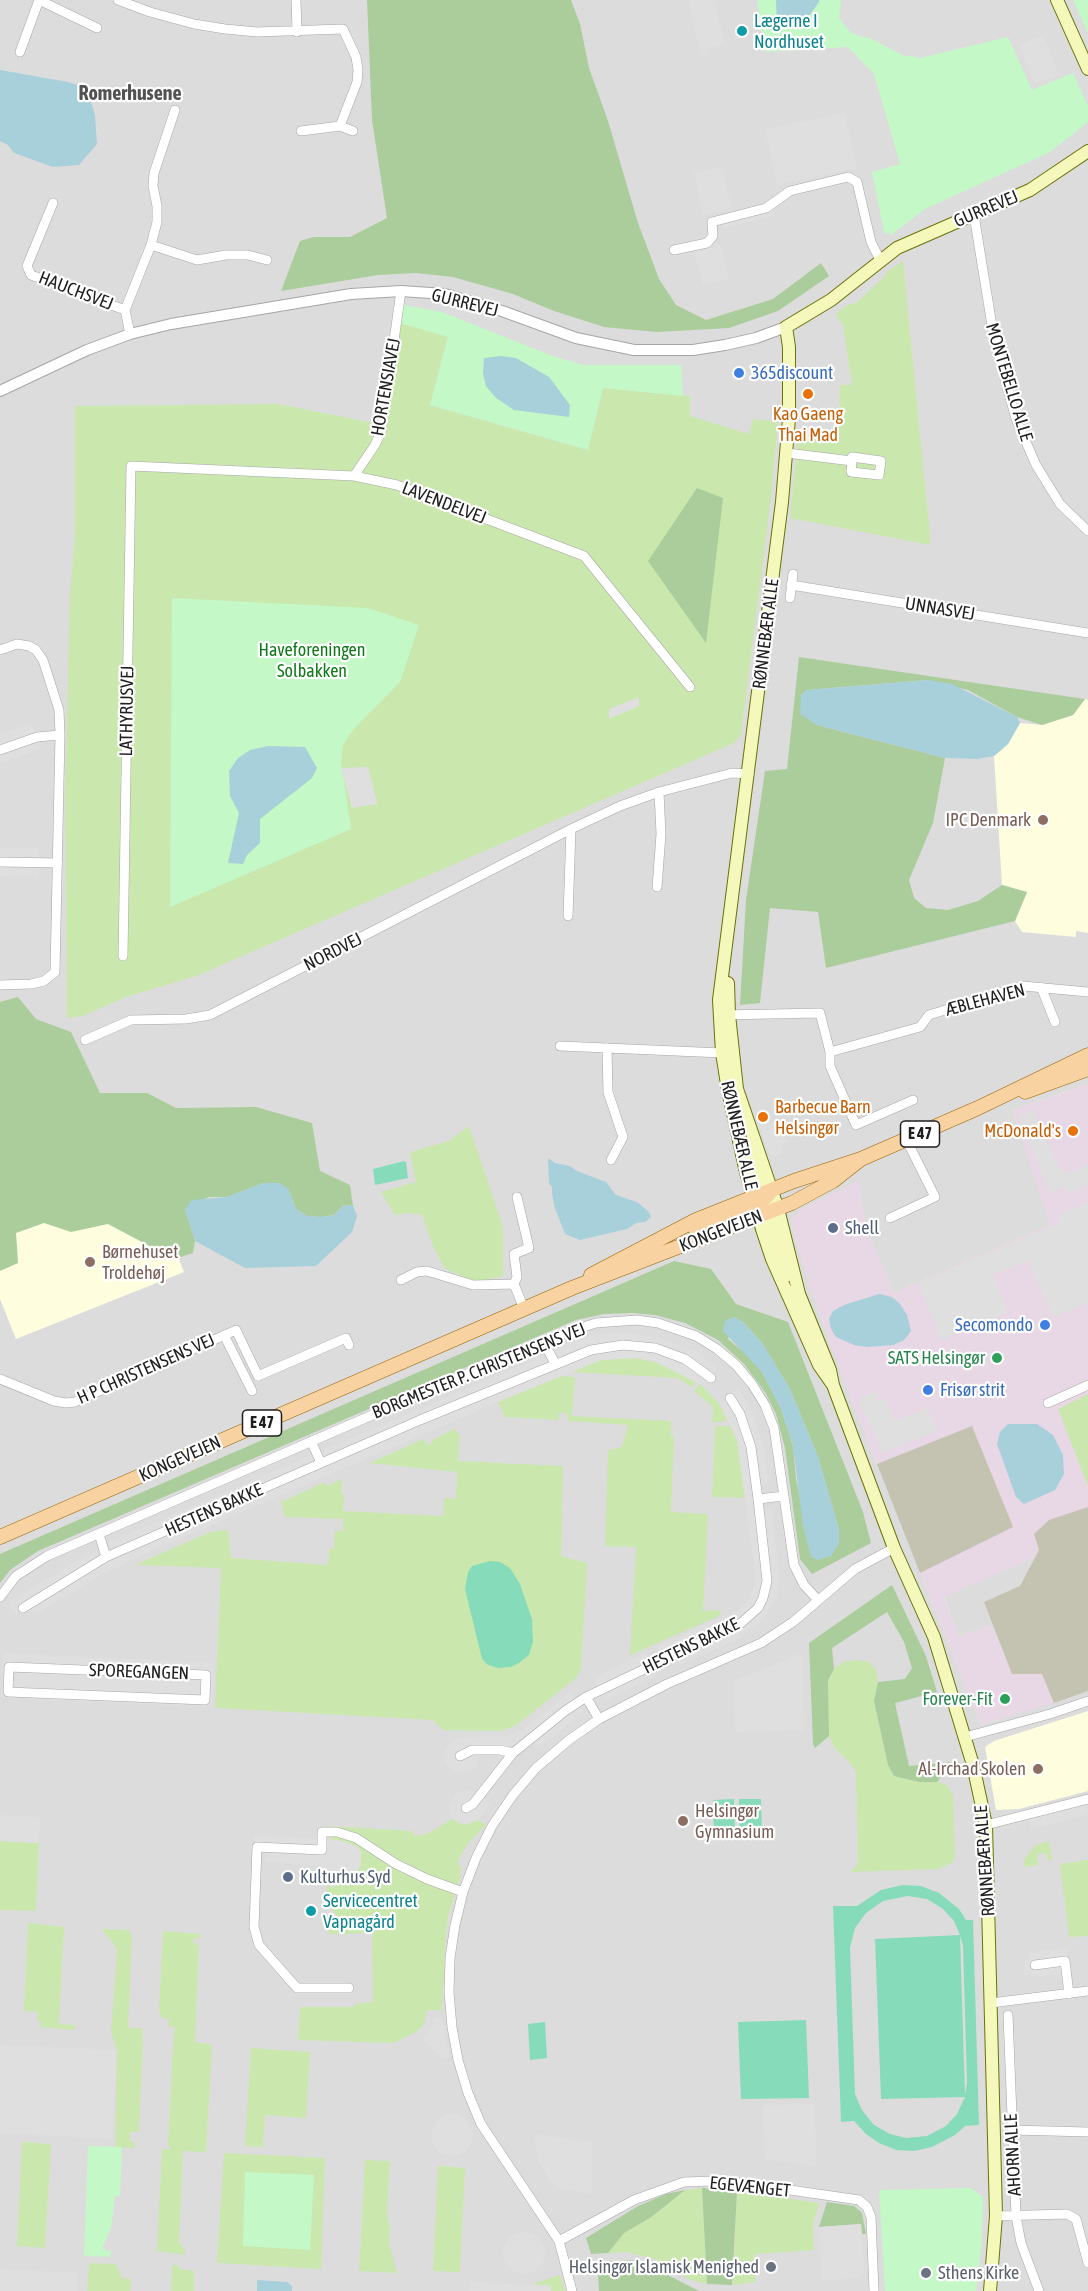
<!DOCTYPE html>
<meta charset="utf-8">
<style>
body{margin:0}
canvas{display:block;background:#efece5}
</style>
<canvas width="1088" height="2291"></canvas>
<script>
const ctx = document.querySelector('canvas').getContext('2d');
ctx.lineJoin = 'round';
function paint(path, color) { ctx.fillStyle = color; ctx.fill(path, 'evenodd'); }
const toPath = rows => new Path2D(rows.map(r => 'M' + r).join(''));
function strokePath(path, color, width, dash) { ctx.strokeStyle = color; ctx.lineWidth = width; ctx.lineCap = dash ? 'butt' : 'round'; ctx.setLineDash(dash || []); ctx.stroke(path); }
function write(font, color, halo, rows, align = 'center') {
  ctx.font = font + ' "Asap Condensed",sans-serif'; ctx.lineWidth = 4.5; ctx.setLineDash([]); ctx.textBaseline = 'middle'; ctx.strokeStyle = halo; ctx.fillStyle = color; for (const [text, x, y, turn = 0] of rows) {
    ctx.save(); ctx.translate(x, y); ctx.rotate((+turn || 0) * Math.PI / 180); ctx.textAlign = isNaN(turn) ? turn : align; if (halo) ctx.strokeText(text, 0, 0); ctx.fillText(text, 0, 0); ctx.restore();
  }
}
paint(toPath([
 [0,0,1088,0,1088,1084,1013,1110,1051,1225,894,1293,866,1230,858,1182,792,1219,792,1226,814,1298,848,1390,981,1725,1054,1702,1012,1674,992,1625,958,1636,944,1596,1088,1534,1088,2291,0,2291]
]), '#dddcdc');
paint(toPath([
 [1088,1084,1088,1534,944,1597,958,1636,992,1625,1012,1673,1042,1674,1054,1703,981,1725,848,1390,814,1298,792,1226,792,1219,800,1210,858,1181,866,1230,894,1293,1050,1225,1013,1110]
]), '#e8d7e5');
paint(toPath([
 [1085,699,1088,700,1088,933,1076,931,1076,937,1022,932,1015,921,1027,892,1002,885,994,756,1008,744,1020,723,1042,725,1073,715],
 [67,1199,176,1252,184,1272,16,1339,0,1299,0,1241],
 [1088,1711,1088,1791,1019,1809,996,1810,985,1747,994,1741]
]), '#fefedf');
paint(toPath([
 [972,1426,1013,1527,920,1573,877,1464],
 [1088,1507,1088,1691,1054,1703,1042,1674,1012,1674,984,1602,1020,1586,1039,1550,1034,1534,1049,1520]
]), '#c4c3b1');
paint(toPath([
 [903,261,929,525,930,545,790,518,798,434,838,438,840,385,852,385,843,326,836,314,847,305,856,303,883,278,887,272],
 [392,321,448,336,430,405,587,450,603,388,690,396,690,416,749,434,753,419,778,422,771,498,741,735,734,743,196,976,126,997,83,1016,67,1018,65,795,70,594,75,532,75,406,279,404,378,424],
 [469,1126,503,1227,503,1276,485,1280,472,1280,445,1269,433,1246,422,1215,409,1213,395,1215,381,1192,416,1182,410,1152,449,1141],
 [636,1358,656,1362,696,1382,692,1387,678,1378,571,1372,601,1360],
 [561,1376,575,1377,572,1416,671,1421,671,1436,674,1437,671,1512,708,1514,703,1611,721,1610,719,1616,630,1655,636,1547,605,1546,608,1450,622,1447,628,1425,568,1421,567,1413,559,1413,559,1420,505,1417,498,1402],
 [700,1384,720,1405,729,1420,712,1423,713,1407,694,1391],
 [1088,1394,1088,1486,1058,1409],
 [715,1426,731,1426,737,1440,746,1498,712,1497],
 [454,1429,460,1435,458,1461,563,1466,561,1556,587,1563,581,1669,575,1679,515,1726,500,1731,443,1730,433,1720,215,1708,221,1568,135,1565,210,1532,228,1530,231,1558,328,1565,329,1549,334,1549,335,1531,343,1531,343,1519,285,1517,281,1502,325,1482,327,1486,342,1479,341,1493,344,1494,343,1511,443,1516,444,1498,456,1499,457,1472,369,1463,424,1439,428,1446,434,1439],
 [858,1660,869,1662,876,1670,878,1682,874,1701,888,1765,894,1776,919,1782,937,1782,947,1785,953,1796,955,1857,952,1863,939,1869,851,1872,858,1863,856,1773,852,1765,834,1747,829,1736,828,1680,834,1669,843,1662],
 [452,1819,461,1824,478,1820,486,1825,469,1842,458,1860,458,1866,461,1866,460,1879,449,1913,446,1933,442,2010,427,2010,424,2024,416,2032,394,2043,298,2040,300,2007,354,2007,354,2004,373,2002,372,1933,330,1934,326,1926,336,1915,325,1900,328,1882,332,1888,356,1846,330,1839,326,1826,413,1831,414,1836,427,1834],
 [0,1841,39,1843,36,1911,0,1910],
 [1049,1841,1052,1860,1048,1861,1046,1853,1037,1854,1038,1865,1024,1867,1024,1860,1029,1853,1036,1845],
 [1088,1860,1088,1936,1069,1937,1060,1864],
 [28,1923,64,1927,59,2024,75,2025,74,2030,40,2027,41,2021,37,2021,38,2012,24,2011],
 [101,1929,130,1930,130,1934,132,1935,128,2028,142,2028,143,2044,139,2132,130,2132,130,2142,135,2142,135,2148,115,2147,117,2050,111,2032,117,1951,114,1944],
 [163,1931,201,1934,201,1938,194,1938,193,1943,199,1944,195,2042,212,2045,206,2152,183,2151,179,2243,185,2250,185,2255,157,2251,162,2149,171,2149,168,2144,173,2045,175,2027,168,2026,169,2019,162,2018,159,2010],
 [251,2048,310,2052,306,2118,265,2115,263,2147,245,2146],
 [22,2142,51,2144,45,2248,17,2246],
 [224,2153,325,2158,321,2269,217,2263],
 [365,2160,390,2161,387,2214,390,2228,389,2243,397,2273,359,2271],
 [438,2166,465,2168,460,2272,433,2271],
 [702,2188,707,2284,688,2279,656,2259,626,2252,608,2253,624,2233,650,2218,685,2190],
 [737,2191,819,2203,813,2225,814,2250,755,2254,755,2282,733,2285],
 [89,2263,116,2264,122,2278,131,2279,130,2291,87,2291],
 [172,2265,178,2265,179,2269,194,2271,194,2291,171,2291],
 [560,2275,565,2291,551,2291,551,2286,532,2284]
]), '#cae8ad');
paint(toPath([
 [367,0,571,0,580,24,589,68,608,121,638,223,659,279,676,305,706,320,773,299,821,263,829,276,778,311,729,328,657,332,604,327,554,311,513,294,453,277,416,273,378,275,281,291,300,241,314,237,350,237,387,218,372,120],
 [697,488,723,498,706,643,648,561],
 [799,657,1085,699,1073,715,1042,725,1017,717,968,690,928,680,807,690,801,695,817,725,945,758,933,823,909,880,914,898,926,908,948,910,978,901,1002,885,1027,892,1015,921,826,968,818,912,770,908,760,1003,740,1005,746,900,765,771,787,769],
 [18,997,36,1019,71,1032,100,1093,147,1093,176,1108,256,1107,312,1123,320,1171,350,1185,353,1206,344,1205,334,1215,322,1217,307,1216,296,1209,288,1188,264,1183,227,1197,209,1197,185,1209,195,1241,193,1253,174,1259,108,1224,71,1232,44,1223,16,1233,18,1263,0,1271,0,1002],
 [674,1261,711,1269,736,1304,788,1322,863,1512,871,1543,812,1574,800,1559,785,1448,776,1414,765,1392,744,1364,718,1340,685,1323,655,1315,632,1313,604,1314,576,1320,38,1551,10,1570,0,1583,0,1554],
 [734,1317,744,1323,762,1343,790,1389,818,1457,839,1530,801,1502,796,1479,793,1446,781,1409,762,1372,746,1354,728,1339],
 [892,1585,926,1656,937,1692,895,1703,909,1766,954,1762,937,1782,919,1782,894,1776,888,1765,874,1701,878,1682,905,1679,912,1668,904,1642,887,1612,832,1648,834,1669,828,1680,829,1736,815,1748,813,1744,809,1643],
 [702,2188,737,2191,732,2285,707,2284],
 [685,2190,650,2218,624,2233,608,2253,591,2254,586,2238,638,2206,666,2194],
 [827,2202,854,2206,862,2213,866,2234,862,2234,861,2224,819,2227],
 [633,2260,650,2266,699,2291,599,2291,598,2274,607,2262]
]), '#aacd9b');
paint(toPath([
 [757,0,841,0,839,18,851,33,874,40,902,55,920,58,1008,37,1032,90,1073,73,1088,106,1088,122,1050,152,925,209,891,235,884,232,872,172,900,164,874,74,848,47,765,52],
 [1073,0,1088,0,1088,33],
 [394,303,442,312,550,355,583,365,681,365,683,396,603,388,588,450,430,405,448,337,392,321],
 [172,598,367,608,419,625,400,682,353,730,343,745,341,762,351,829,170,907],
 [88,2146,122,2147,120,2196,115,2196,111,2228,102,2249,111,2251,110,2257,84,2256],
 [245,2172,314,2175,310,2250,243,2246],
 [971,2188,983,2197,982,2242,976,2291,885,2291,879,2190]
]), '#c4f8c7');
paint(toPath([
 [404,1161,406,1162,408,1178,375,1185,373,1169],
 [490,1561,500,1562,510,1568,520,1584,532,1619,533,1642,529,1655,519,1663,511,1667,498,1668,488,1665,482,1659,465,1589,468,1572,472,1566],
 [734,1799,735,1839,714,1840,713,1800],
 [739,1799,761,1799,762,1839,740,1839],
 [902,1885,921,1886,939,1893,959,1909,966,1920,973,1920,979,2125,965,2126,955,2135,932,2147,914,2151,896,2150,879,2143,866,2134,854,2121,841,2122,833,1906,857,1906,881,1890],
 [908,1896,927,1899,943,1909,954,1921,960,1935,875,1939,881,2099,965,2097,957,2114,946,2126,927,2136,906,2138,890,2134,874,2125,862,2110,855,2094,850,1948,855,1928,866,1913,883,1901],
 [960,1936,963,1945,967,2083,965,2095],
 [806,2020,809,2098,741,2099,738,2022],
 [545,2022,547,2058,530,2060,528,2024]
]), '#86dcba');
paint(toPath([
 [688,0,715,0,725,45,707,49,708,55,701,56],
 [1043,35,1059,75,1035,84,1019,45],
 [845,113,857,168,777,185,765,129],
 [723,167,731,208,703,216,694,173],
 [773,209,775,216,723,228,721,220],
 [721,245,729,279,703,285,694,251],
 [639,697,639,706,609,719,609,709],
 [32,723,41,749,0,763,0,734],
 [368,767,377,804,352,808,341,768],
 [0,848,39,848,39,877,0,876],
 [1034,1110,1060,1170,1069,1173,1088,1165,1088,1185,1068,1193,1063,1187,1050,1193,1018,1116],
 [771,1120,772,1123,779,1120,788,1142,781,1145,784,1152,771,1157,758,1125],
 [1088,1202,1088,1303,1054,1317,1027,1261,993,1275,1008,1313,941,1340,918,1283,1060,1223,1057,1214],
 [611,1333,632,1333,672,1342,699,1353,717,1368,703,1386,656,1362,636,1358,601,1360,498,1402,154,1550,107,1572,37,1613,10,1611,9,1604,14,1598,112,1541,568,1345,594,1335],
 [738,1388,753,1413,764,1447,769,1485,762,1486,764,1509,772,1509,779,1574,777,1597,763,1620,737,1640,679,1665,676,1659,665,1664,657,1647,739,1609,749,1599,754,1586,754,1567,737,1440,720,1405],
 [878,1391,878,1401,885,1399,895,1421,927,1408,939,1430,882,1453,857,1398],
 [3,1653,214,1663,212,1707,1,1698],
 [646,1653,656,1676,606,1700,593,1678],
 [802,1653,804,1730,735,1732,734,1681],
 [571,1691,584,1712,539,1747,531,1737,513,1753,480,1750,477,1766,472,1771,457,1773,447,1766,444,1759,445,1751,450,1742,463,1737,508,1736,522,1730],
 [465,1790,476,1792,491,1804,478,1820,465,1825,452,1819,448,1808,454,1795],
 [1086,1799,1088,1814,1031,1829,1028,1814],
 [0,1815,40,1817,39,1843,0,1841],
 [254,1835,339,1840,356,1846,361,1851,361,1865,358,1870,332,1888,317,1865,265,1862,265,1853,253,1852],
 [1067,1948,1070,1973,1032,1977,1032,1974,1025,1975,1023,1961,1030,1960,1030,1952],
 [434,2018,442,2019,449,2057,443,2059,423,2040,432,2026],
 [0,2045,117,2050,112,2139,0,2133],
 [815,2104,816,2166,765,2159,762,2105],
 '431 2135a21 21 0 1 1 42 0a21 21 0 1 1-42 0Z',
 [534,2134,592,2142,592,2194,562,2189,550,2182,538,2160],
 [861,2224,865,2272,860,2278,822,2281,819,2227],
 '503 2253a21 21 0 1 1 42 0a21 21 0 1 1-42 0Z',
 [0,2269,78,2273,77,2291,0,2291],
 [470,2282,551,2286,551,2291,470,2291]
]), '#dfdfdf');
paint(toPath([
 [776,0,819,0,819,2,804,23,777,28],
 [0,70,68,82,80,86,88,93,95,115,97,144,79,165,53,167,14,153,8,145,0,141],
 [501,356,516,358,549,377,570,405,569,417,514,410,496,398,486,386,483,373,484,358],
 [928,680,952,684,1017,717,1020,723,1008,744,994,756,978,759,945,758,817,725,800,714,801,695,807,690],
 [268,746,305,747,317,768,312,778,260,819,260,843,247,855,243,864,228,863,239,813,230,796,229,771,238,758,250,750],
 [548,1158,555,1163,570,1166,577,1171,606,1182,616,1195,637,1202,649,1212,651,1217,645,1222,636,1223,627,1229,580,1240,565,1234,555,1208,552,1194,552,1187,549,1183],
 [264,1183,279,1183,288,1188,296,1209,307,1216,322,1217,334,1215,344,1205,353,1206,357,1216,352,1232,316,1266,245,1268,195,1241,185,1209,192,1200,227,1197],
 [879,1294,892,1297,900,1304,907,1315,911,1331,904,1340,893,1345,868,1347,854,1345,836,1337,831,1329,829,1319,833,1311,844,1305],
 [734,1317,744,1323,762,1343,790,1389,818,1457,839,1530,839,1543,831,1556,818,1560,811,1557,803,1526,793,1446,781,1409,762,1372,723,1331,725,1321],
 [1008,1424,1037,1424,1053,1435,1063,1455,1064,1474,1055,1490,1024,1504,1016,1497,997,1444,1000,1432],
 [257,2280,287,2282,292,2286,292,2291,257,2291]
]), '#a7d0db');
const minor = toPath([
 [39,0,97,28],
 [118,0,150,12,194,24,225,29,257,32,343,29,356,57,358,70,357,82,340,126],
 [296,0,297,32],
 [20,52,39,0],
 [301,131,340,126,353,131],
 [53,203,27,266,31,275,125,310],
 [974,215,994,338,1016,419,1036,465,1060,504,1088,531],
 [151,245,197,260,226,255,248,255,267,260],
 [674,250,707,243,713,236,712,222,766,208,790,191,848,177,857,182,871,242,880,260],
 [130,334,125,310,151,245,157,222,157,206,153,186,154,173,175,110],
 [787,453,852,461,852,457,881,461,879,475,851,472,852,461],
 [354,476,375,445,381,432,401,291],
 [791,585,1088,633],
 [790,598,793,574],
 [0,650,17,644,29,646,36,650,43,660,59,710,60,735,55,972,44,981,31,984,0,985],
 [0,750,37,737,60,735],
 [0,862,58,863],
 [657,887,661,834,659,792],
 [568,916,571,829],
 [123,956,131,466,354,476,397,485,584,556,690,687],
 [1041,987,1055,1022],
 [723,1015,820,1013,830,1052,830,1066,856,1125,913,1100],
 [85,1040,131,1020,186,1019,210,1015,571,829,620,806,659,792,732,773,749,774],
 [560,1046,722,1053],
 [607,1048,608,1092,623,1137,611,1160],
 [830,1052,920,1027,929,1015,1023,986,1088,992],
 [517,1197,529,1248,514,1254,517,1277,514,1284,524,1309],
 [890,1218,935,1197,906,1139],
 [401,1280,417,1272,427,1271,473,1285,514,1284],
 [224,1335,252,1391],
 [543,1341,555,1363],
 [0,1379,54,1401,66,1403,75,1402,236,1330,258,1376,346,1338,349,1345],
 [1048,1403,1088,1385],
 [311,1441,321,1463],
 [758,1499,784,1496],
 [99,1534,106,1557],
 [0,1597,16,1576,47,1556,550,1338,596,1323,637,1320,658,1323,696,1336,717,1349,736,1365,752,1384,765,1405,774,1428,794,1565,804,1585,818,1600],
 [23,1608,106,1557,420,1420,591,1350,623,1345,655,1348,685,1359,711,1378],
 [9,1667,206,1675,205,1700,8,1692,9,1667],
 [586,1697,599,1719],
 [965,1737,1050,1714,1088,1701],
 [460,1756,472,1750,500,1750,513,1753],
 [466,1808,473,1804,513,1753,565,1711,586,1697,741,1623,758,1608,763,1598,767,1581,758,1499,751,1447,740,1414,730,1398],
 [986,1825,1088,1799],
 [1035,1965,1065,1961,1069,1994],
 [349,1988,297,1988,259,1945,254,1927,257,1847,322,1850,322,1832,337,1832,356,1838,396,1864,427,1879,463,1892],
 [991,2003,1088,1991],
 [1008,2015,1016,2216,1021,2243,1039,2291],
 [1012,2130,1088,2132],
 [996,2216,1067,2214,1076,2219,1088,2263],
 [559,2241,634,2200,684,2182,714,2181,742,2183,859,2200,867,2207,871,2217,874,2291],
 [572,2291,559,2241,481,2124,468,2093,458,2060,452,2027,449,1992,450,1958,455,1925,463,1892,476,1858,492,1826,513,1795,536,1768,569,1740,599,1719,667,1684,761,1643,793,1622,855,1569,894,1548]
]);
const tertiary = toPath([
 [0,391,87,350,130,334,171,324,351,294,401,291,445,294,502,311,576,338,634,350,693,350,725,345,756,338,786,327]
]);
const secondary = toPath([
 [1057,0,1088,69],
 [728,983,729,1015,737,1089,778,1209,799,1294,830,1370,833,1385,894,1548,934,1637,973,1765,986,1825,996,2216,990,2291],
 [750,1150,768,1201],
 [764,1204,790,1275],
 [833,1385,819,1365,772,1259,762,1229,745,1168,728,1090,722,1053,719,1000,782,502,789,418,789,347,786,327,831,300,897,248,1030,190,1088,151]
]);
const primary = toPath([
 [1025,1092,1088,1069],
 [696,1231,756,1206,769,1194],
 [591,1275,696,1220,794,1181,861,1159,978,1108,1088,1055],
 [0,1537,572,1288,792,1203,833,1181,861,1159]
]);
strokePath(minor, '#a6a6a6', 10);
strokePath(tertiary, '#a6a6a6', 12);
strokePath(secondary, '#697308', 14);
strokePath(primary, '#956405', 15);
strokePath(minor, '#fff', 9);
strokePath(tertiary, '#fff', 10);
strokePath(secondary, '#f5f8bb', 12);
strokePath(primary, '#f9d2a1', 14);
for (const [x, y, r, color] of [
 [742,31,6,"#0f9aa8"],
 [739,373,6,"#3f7fe0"],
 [808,394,6,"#e8710a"],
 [1043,820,6,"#8d6e63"],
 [763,1117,6,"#e8710a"],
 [1073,1131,6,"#e8710a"],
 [833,1228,6,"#5c6f8a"],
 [90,1262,6,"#8d6e63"],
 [1045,1325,6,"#3f7fe0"],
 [997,1358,6,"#2e9e5b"],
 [928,1390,6,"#3f7fe0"],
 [1005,1699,6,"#2e9e5b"],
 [1038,1769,6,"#8d6e63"],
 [683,1821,6,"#8d6e63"],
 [288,1877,6,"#5c6f8a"],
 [311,1911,6,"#0f9aa8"],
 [771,2267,6,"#6b7280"],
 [926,2273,6,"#6b7280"]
]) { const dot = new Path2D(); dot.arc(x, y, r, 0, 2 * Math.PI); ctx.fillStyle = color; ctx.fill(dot); strokePath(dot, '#fff', 2); }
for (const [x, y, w] of [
 [920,1134,39],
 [262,1423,39]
]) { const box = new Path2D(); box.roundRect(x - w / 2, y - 13, w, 26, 4.5); ctx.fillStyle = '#fff'; ctx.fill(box); strokePath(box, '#1f1f1f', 1.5); }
write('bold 16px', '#1f1f1f', null, [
 ["E 47",920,1134],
 ["E 47",262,1423]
]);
write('18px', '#0d838f', '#fff', [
 ["Lægerne I",754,21],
 ["Nordhuset",754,42],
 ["Servicecentret",323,1901],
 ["Vapnagård",323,1922]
], 'left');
write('18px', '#1f1f1f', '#fff', [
 ["GURREVEJ",986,209,-23],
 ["HAUCHSVEJ",76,291,21],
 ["GURREVEJ",465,303,14],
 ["MONTEBELLO ALLE",1009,382,73],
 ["HORTENSIAVEJ",386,387,-80],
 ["LAVENDELVEJ",444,503,21],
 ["UNNASVEJ",940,609,9],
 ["RØNNEBÆR ALLE",766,634,-83],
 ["LATHYRUSVEJ",127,711,-89],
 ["NORDVEJ",333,952,-27],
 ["ÆBLEHAVEN",985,1000,-15],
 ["RØNNEBÆR ALLE",739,1135,77],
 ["KONGEVEJEN",721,1231,-21],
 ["H P CHRISTENSENS VEJ",146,1369,-24],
 ["BORGMESTER P. CHRISTENSENS VEJ",479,1371,-22],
 ["KONGEVEJEN",180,1459,-24],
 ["HESTENS BAKKE",214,1510,-24],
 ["HESTENS BAKKE",691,1646,-26],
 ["SPOREGANGEN",139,1672,2],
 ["RØNNEBÆR ALLE",985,1861,-94],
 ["AHORN ALLE",1013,2155,-93],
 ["EGEVÆNGET",750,2187,6]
]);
write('18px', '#366cbe', '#fff', [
 ["365discount",751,373],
 ["Secomondo",1033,1325,"right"],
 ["Frisør strit",940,1390]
], 'left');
write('18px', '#c56008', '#fff', [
 ["Kao Gaeng",808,414],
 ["Thai Mad",808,435],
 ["Barbecue Barn",775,1107,"left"],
 ["Helsingør",775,1128,"left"],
 ["McDonald's",1061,1131,"right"]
]);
write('18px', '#0f7a17', '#fff', [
 ["Haveforeningen",312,650],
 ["Solbakken",312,671]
]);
write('18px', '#785e54', '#fff', [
 ["IPC Denmark",1031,820],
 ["Børnehuset",102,1252,"left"],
 ["Troldehøj",102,1273,"left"],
 ["Al-Irchad Skolen",1026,1769],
 ["Helsingør",695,1811,"left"],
 ["Gymnasium",695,1832,"left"]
], 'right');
write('18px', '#4e5e75', '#fff', [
 ["Shell",845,1228],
 ["Kulturhus Syd",300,1877]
], 'left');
write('18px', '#27864d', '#fff', [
 ["SATS Helsingør",985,1358],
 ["Forever-Fit",993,1699]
], 'right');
write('18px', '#5b616d', '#fff', [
 ["Helsingør Islamisk Menighed",759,2267],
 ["Sthens Kirke",938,2273,"left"]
], 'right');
write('bold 20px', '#525252', '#fff', [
 ["Romerhusene",130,94]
]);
</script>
